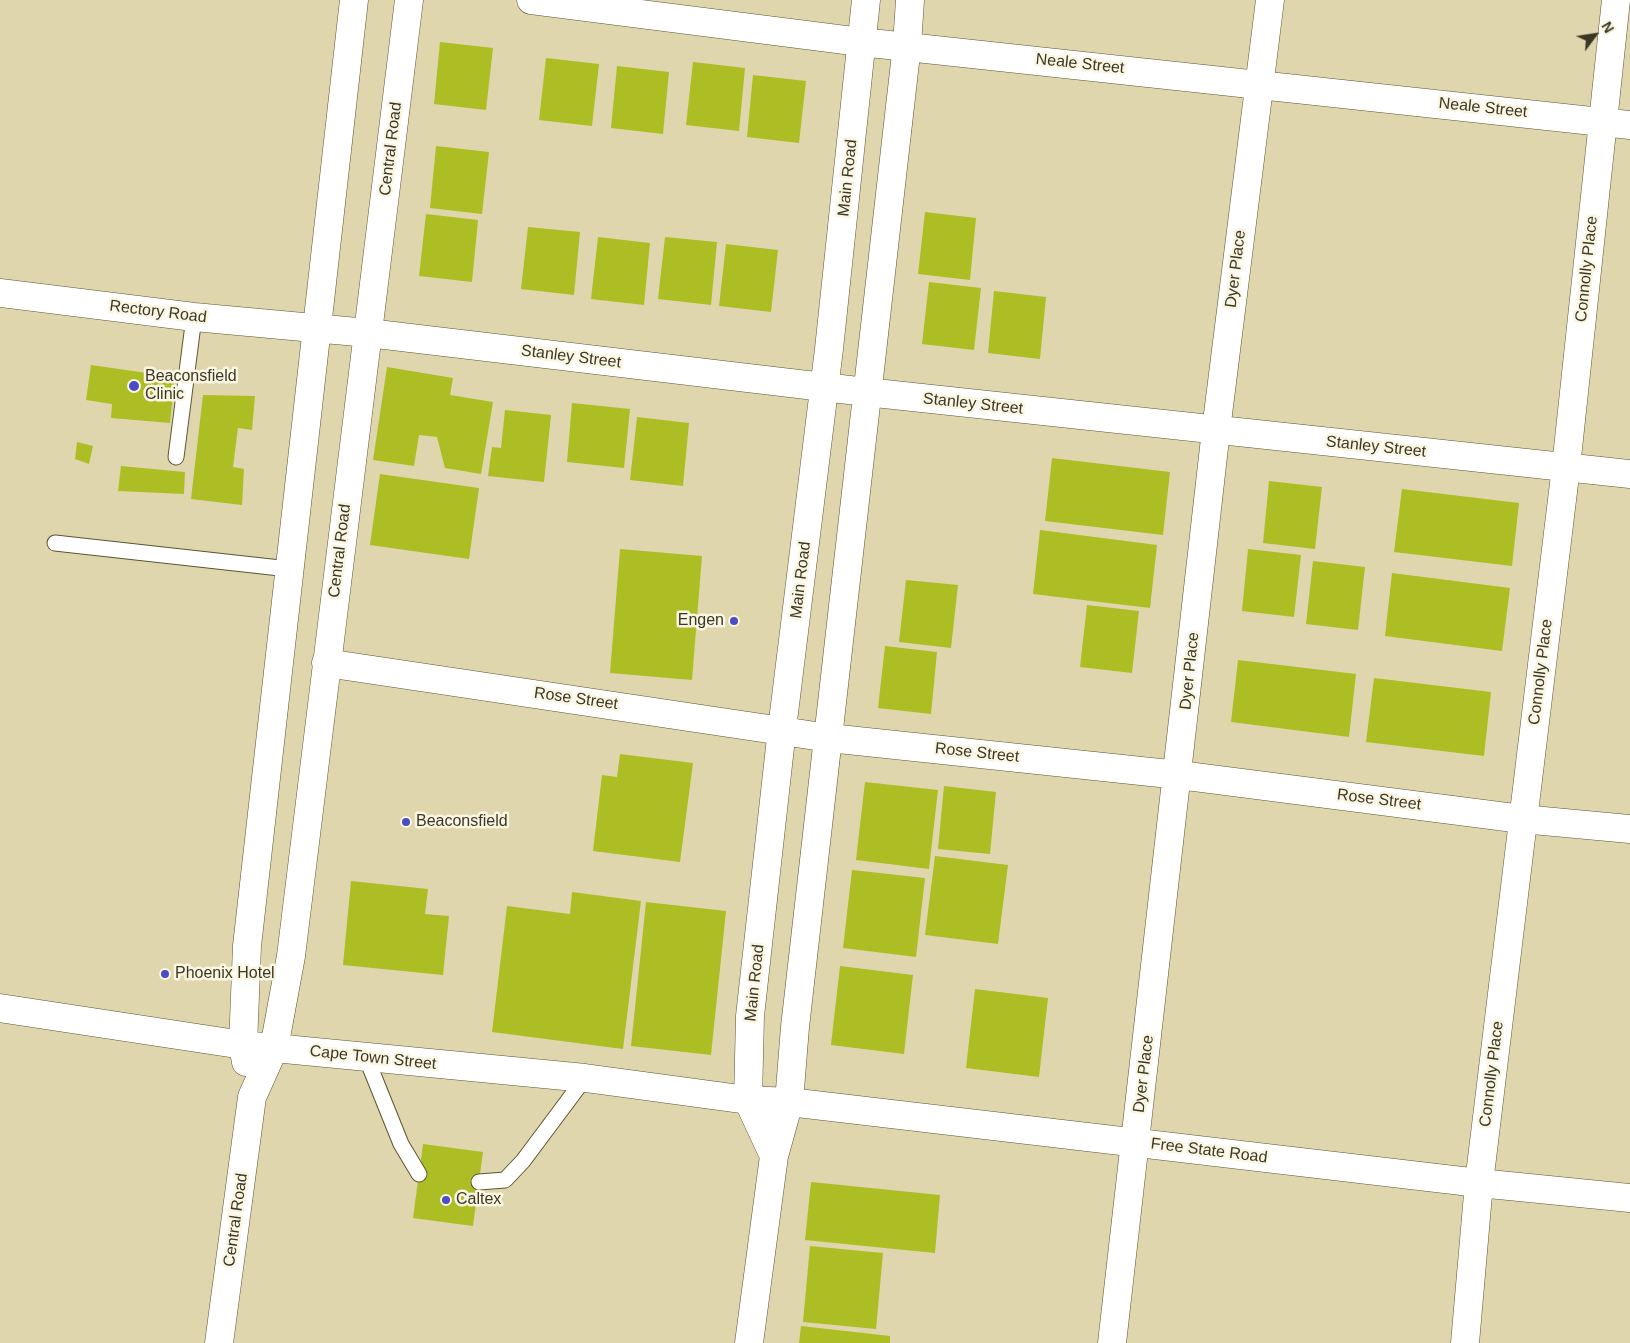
<!DOCTYPE html>
<style>
body{margin:0}
#map{position:relative;width:1630px;height:1343px;overflow:hidden;background:#dfd6ad;font-family:Helvetica,sans-serif}
canvas{display:block}
.north{position:absolute;left:1570px;top:10px;width:50px;height:50px;-webkit-text-stroke:4px #fbf6e2;paint-order:stroke;rotate:59deg;font-size:14px;font-weight:700;line-height:20px;text-align:center;color:#3b3727}
.north::after{content:'';display:block;margin:auto;width:18px;height:22px;background:#3b3727;clip-path:polygon(50% 0,100% 100%,50% 72%,0 100%)}
</style>
<div id="map">
<canvas width="1630" height="1343"></canvas>
<div class="north">N</div>
</div>
<script>
const ctx = document.querySelector('canvas').getContext('2d');
ctx.lineJoin = 'round';
function paint(path, color) { ctx.fillStyle = color; ctx.fill(path, 'evenodd'); }
const toPath = rows => new Path2D(rows.map(r => 'M' + r).join(''));
function strokePath(path, color, width, dash) { ctx.strokeStyle = color; ctx.lineWidth = width; ctx.lineCap = dash ? 'butt' : 'round'; ctx.setLineDash(dash || []); ctx.stroke(path); }
function write(font, color, halo, rows, align = 'center') {
  ctx.font = font + ' Helvetica,sans-serif'; ctx.lineWidth = 5; ctx.setLineDash([]); ctx.textBaseline = 'middle'; ctx.strokeStyle = halo; ctx.fillStyle = color; for (const [text, x, y, turn = 0] of rows) {
    ctx.save(); ctx.translate(x, y); ctx.rotate((+turn || 0) * Math.PI / 180); ctx.textAlign = isNaN(turn) ? turn : align; if (halo) ctx.strokeText(text, 0, 0); ctx.fillText(text, 0, 0); ctx.restore();
  }
}
paint(toPath([
 [440,42,493,48,486,110,434,104],
 [546,58,599,64,592,126,539,120],
 [693,62,745,68,739,131,686,125],
 [617,66,669,72,663,134,611,128],
 [753,75,806,81,799,143,747,137],
 [436,146,489,152,482,214,430,208],
 [925,212,976,218,970,280,918,274],
 [426,214,478,220,472,282,419,276],
 [528,227,580,232,574,295,521,289],
 [598,237,650,243,644,305,591,299],
 [665,237,717,242,711,305,658,299],
 [726,244,778,250,771,312,719,306],
 [929,282,981,288,974,350,922,344],
 [994,291,1046,297,1040,359,988,353],
 [91,365,175,377,170,423,111,418,112,404,86,400],
 [387,367,453,378,450,395,493,402,481,474,445,468,437,437,419,435,414,466,373,460],
 [203,395,255,396,252,430,238,428,233,467,244,469,242,505,191,499],
 [572,403,630,409,624,468,567,462],
 [505,410,551,415,544,482,488,476,492,447,501,448],
 [637,417,689,423,683,486,630,480],
 [77,442,93,446,89,464,75,459],
 [1052,458,1170,472,1163,535,1045,521],
 [121,466,185,472,184,494,118,491],
 [380,474,479,488,469,559,370,545],
 [1269,481,1322,487,1315,549,1263,543],
 [1402,489,1519,503,1512,566,1394,552],
 [1040,530,1157,545,1150,608,1033,594],
 [620,549,702,556,692,680,610,673],
 [1248,549,1301,555,1294,617,1242,611],
 [1313,561,1365,567,1358,630,1306,624],
 [1392,573,1510,588,1502,651,1385,636],
 [906,580,958,585,951,648,899,642],
 [1087,605,1139,611,1132,673,1080,667],
 [885,646,937,652,931,714,878,708],
 [1238,660,1356,674,1349,737,1231,722],
 [1374,678,1491,692,1484,756,1366,742],
 [620,754,693,763,680,862,593,851,602,775,617,777],
 [865,782,938,790,929,869,856,860],
 [944,786,996,792,990,854,938,849],
 [935,856,1008,865,998,944,925,935],
 [852,870,925,878,916,957,843,948],
 [351,881,428,889,425,914,449,916,443,975,343,965],
 [572,892,641,901,623,1049,492,1032,507,906,570,914],
 [646,902,726,911,711,1055,631,1046],
 [840,966,913,975,904,1054,831,1045],
 [975,989,1048,998,1039,1077,966,1068],
 [423,1144,483,1152,473,1226,413,1218],
 [811,1182,940,1195,935,1253,805,1240],
 [810,1246,883,1253,876,1329,803,1322],
 [801,1326,890,1336,890,1343,799,1343]
]), '#adbe24');
const service = toPath([
 [176,457,194,317],
 [55,543,289,569],
 [366,1057,401,1144,419,1174],
 [479,1182,505,1180,523,1161,585,1078]
]);
const minor = toPath([
 [531,0,861,42,1630,125],
 [0,293,194,317,368,333,866,392,1630,474],
 [326,663,829,738,1179,775,1522,819,1630,829],
 [0,1008,243,1045,585,1078,748,1100,789,1102,1479,1183,1630,1198],
 [246,1062,243,1045,247,946,354,0],
 [774,1156,748,1100,750,1016,782,729,829,349,866,0],
 [219,1343,252,1097,274,1048,291,956,409,0],
 [749,1343,774,1156,789,1102,795,1027,907,45,910,0],
 [1112,1343,1216,430,1270,0],
 [1465,1343,1479,1183,1566,467,1616,0]
]);
strokePath(service, '#5d5430', 17);
strokePath(minor, '#5d5430', 29);
strokePath(service, '#fff', 15);
strokePath(minor, '#fff', 28);
for (const [x, y, r, color] of [
 [134,386,6,"#4a4dc3"],
 [734,621,5,"#4a4dc3"],
 [406,822,5,"#4a4dc3"],
 [165,974,5,"#4a4dc3"],
 [446,1200,5,"#4a4dc3"]
]) { const dot = new Path2D(); dot.arc(x, y, r, 0, 2 * Math.PI); ctx.fillStyle = color; ctx.fill(dot); strokePath(dot, '#fbf6e2', 2); }
write('16px', '#3b3727', '#fbf6e2', [
 ["Neale Street",1080,64,6],
 ["Neale Street",1483,108,6],
 ["Central Road",391,149,-83],
 ["Main Road",848,178,-84],
 ["Dyer Place",1236,269,-83],
 ["Connolly Place",1587,269,-84],
 ["Rectory Road",158,312,7],
 ["Stanley Street",571,357,7],
 ["Stanley Street",973,404,6],
 ["Stanley Street",1376,447,6],
 ["Central Road",340,551,-83],
 ["Main Road",801,580,-83],
 ["Dyer Place",1190,671,-84],
 ["Connolly Place",1541,672,-83],
 ["Rose Street",576,699,8],
 ["Rose Street",977,753,6],
 ["Rose Street",1379,800,7],
 ["Main Road",755,983,-84],
 ["Cape Town Street",373,1058,6],
 ["Dyer Place",1144,1074,-83],
 ["Connolly Place",1492,1074,-83],
 ["Free State Road",1209,1151,7],
 ["Central Road",236,1220,-82]
]);
write('16px', '#3b3727', '#fbf6e2', [
 ["Beaconsfield",145,377],
 ["Clinic",145,395],
 ["Engen",724,621,"right"],
 ["Beaconsfield",416,822],
 ["Phoenix Hotel",175,974],
 ["Caltex",456,1200]
], 'left');
</script>
